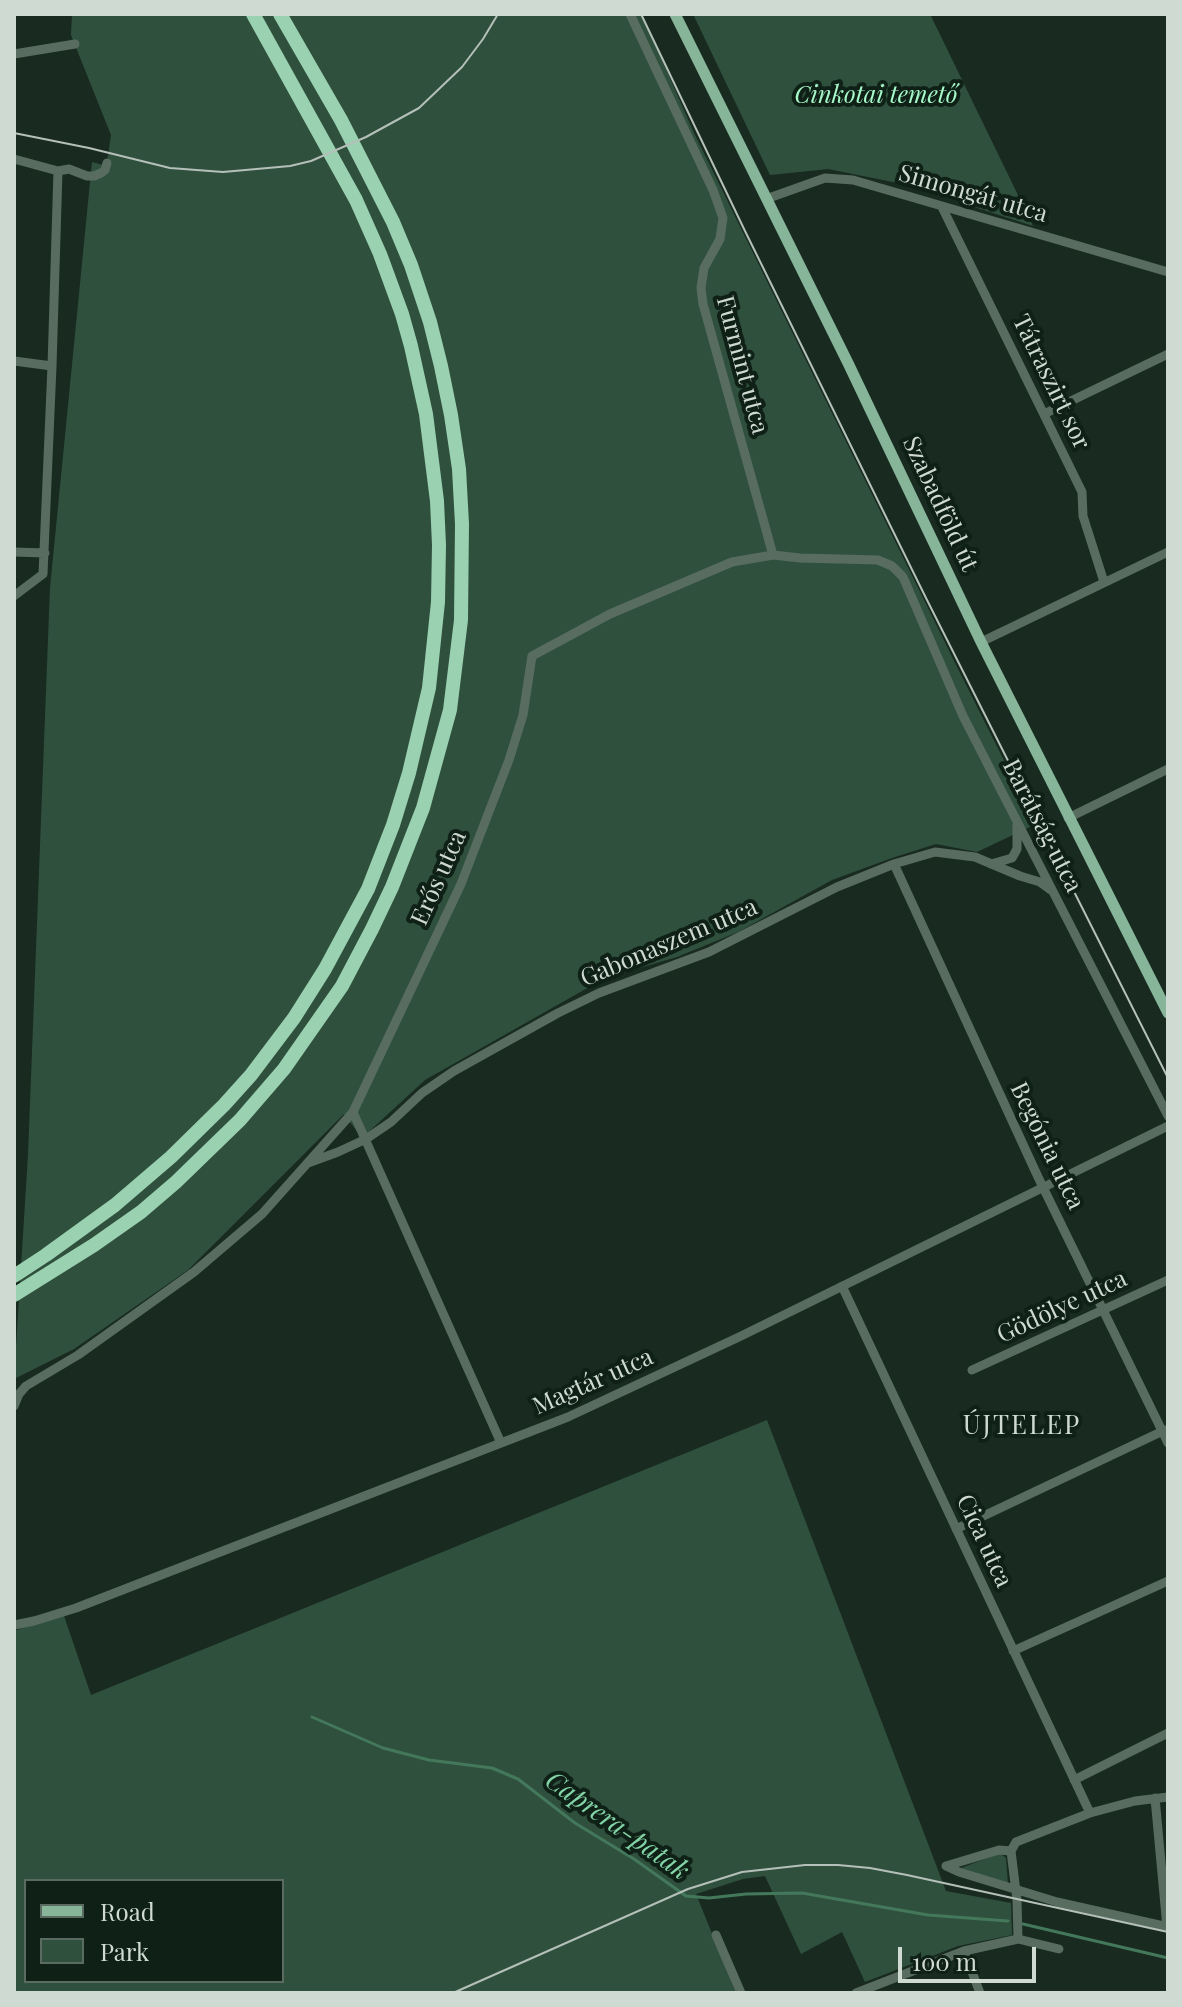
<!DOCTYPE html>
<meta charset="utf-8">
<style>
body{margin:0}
#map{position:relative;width:1182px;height:2007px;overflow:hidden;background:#192b20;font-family:"Playfair Display",serif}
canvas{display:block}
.frame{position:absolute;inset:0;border:16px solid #cfdad3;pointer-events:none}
.legend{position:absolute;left:24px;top:1879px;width:260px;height:104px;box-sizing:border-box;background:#0f2117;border:2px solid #5c6b62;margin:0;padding:10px 14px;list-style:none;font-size:24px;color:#cfdad3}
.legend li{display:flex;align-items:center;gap:16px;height:40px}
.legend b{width:40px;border:2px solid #5c6b62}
.scale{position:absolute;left:898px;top:1947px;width:138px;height:36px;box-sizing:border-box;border:4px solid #cfdad3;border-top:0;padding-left:10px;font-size:24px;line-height:28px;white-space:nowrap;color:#cfdad3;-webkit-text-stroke:6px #0f2117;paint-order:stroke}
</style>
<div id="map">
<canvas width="1182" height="2007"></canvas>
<div class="frame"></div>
<ul class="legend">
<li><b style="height:10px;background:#87b59a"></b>Road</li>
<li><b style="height:22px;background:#30503e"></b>Park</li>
</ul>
<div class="scale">100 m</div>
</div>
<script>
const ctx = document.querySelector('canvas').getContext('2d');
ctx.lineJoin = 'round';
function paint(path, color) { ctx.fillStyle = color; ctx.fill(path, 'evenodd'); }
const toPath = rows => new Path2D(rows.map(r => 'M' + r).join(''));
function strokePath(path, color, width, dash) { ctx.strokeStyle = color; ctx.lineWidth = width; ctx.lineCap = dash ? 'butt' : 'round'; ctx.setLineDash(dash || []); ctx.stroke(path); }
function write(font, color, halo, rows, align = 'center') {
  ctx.font = font + ' "Playfair Display",serif'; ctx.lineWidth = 8; ctx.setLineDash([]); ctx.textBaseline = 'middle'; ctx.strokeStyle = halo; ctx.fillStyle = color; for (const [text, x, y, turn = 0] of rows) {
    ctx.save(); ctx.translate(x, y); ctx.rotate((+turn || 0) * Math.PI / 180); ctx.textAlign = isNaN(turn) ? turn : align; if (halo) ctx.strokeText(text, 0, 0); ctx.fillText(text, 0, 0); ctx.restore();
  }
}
paint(toPath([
 [72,14,642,14,694,133,959,671,1036,824,977,852,936,844,892,858,832,880,738,932,677,957,605,978,425,1080,362,1138,344,1114,188,1270,74,1349,14,1379,28,1155,50,588,92,162,103,165,107,163,111,135,71,35],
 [693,14,930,14,1033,226,903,184,828,169,770,175],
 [767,1420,946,1891,1011,1903,1012,1935,958,1946,865,1982,842,1932,801,1954,765,1876,743,1879,696,1894,736,1993,14,1993,14,1631,63,1613,91,1695],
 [26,1881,282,1881,282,1981,26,1981],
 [1000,1853,1006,1858,1008,1884,961,1868]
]), '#30503e');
strokePath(toPath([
 [312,1717,383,1748,429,1760,492,1768,518,1779,575,1823,634,1859,686,1896,709,1898,746,1894,802,1893,928,1915,1008,1921],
 [1023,1924,1168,1958]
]), '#43785b', 3);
strokePath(toPath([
 [630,14,713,190,723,218,720,239,704,268,701,288,703,304,773,555],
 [14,54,75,44],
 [14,159,58,171,69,169,87,176,94,176,101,173,105,170,107,163],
 [766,199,825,178,853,180,1168,272],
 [942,207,1082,492,1083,516,1104,582],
 [14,361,52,366],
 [1044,414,1168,354],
 [14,552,45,553],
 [14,596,43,574,52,366,58,171],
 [981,642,1168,552],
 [1068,818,1168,769],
 [894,864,1038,1177,1168,1443],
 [991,864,1012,858,1017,849,1017,825],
 [308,1163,338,1152,366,1139,391,1122,422,1093,454,1071,558,1013,599,993,709,952,837,887,894,864,935,852,975,857,1020,876,1040,882,1051,890],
 [842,1286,1090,1813],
 [972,1370,1168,1280],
 [14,1406,19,1394,26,1386,78,1355,194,1272,262,1214,353,1112],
 [501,1443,353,1112,461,884,509,760,523,715,532,656,610,614,732,562,773,555,800,558,878,560,892,566,903,577,963,716,1168,1116],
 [956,1529,1165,1430],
 [14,1625,34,1621,76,1608,568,1417,739,1337,1168,1126],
 [1013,1651,1168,1581],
 [1074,1780,1168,1733],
 [1155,1798,1167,1927],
 [946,1866,959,1872,1057,1902,1168,1927],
 [946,1866,999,1850,1011,1851],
 [716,1935,741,1993],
 [1018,1939,1017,1900,1011,1851,1016,1842,1090,1813,1135,1801,1168,1797],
 [964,1951,980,1993],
 [856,1993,964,1951,1018,1939,1059,1949]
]), '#586d60', 9);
strokePath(toPath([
 [675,14,848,363,981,642,1168,1013]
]), '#87b59a', 11);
strokePath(toPath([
 [14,1276,46,1255,115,1205,171,1157,224,1105,251,1075,294,1018,325,969,368,889,393,825,409,773,429,688,438,602,439,545,437,501,426,414,411,346,402,314,380,254,356,200,253,14],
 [14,1295,94,1245,141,1212,176,1182,240,1120,284,1069,342,986,372,929,392,887,423,808,450,710,461,620,462,524,459,469,451,415,441,366,430,322,411,265,393,222,341,120,280,14]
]), '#9ad1b1', 14);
strokePath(toPath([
 [641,14,745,231,927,600,1168,1078],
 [14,133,89,148,170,168,223,172,290,166,311,161,366,137,419,108,462,67,483,39,498,14],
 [453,1993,688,1889,742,1872,805,1865,838,1865,870,1868,907,1875,1168,1932]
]), '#b4c0b9', 2);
write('italic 24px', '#a7f9ca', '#0f2117', [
 ["Cinkotai temető",876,96]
]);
write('24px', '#cfdad3', '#0f2117', [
 ["Simongát utca",973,194,16],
 ["Furmint utca",742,365,75],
 ["Tátraszirt sor",1051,382,64],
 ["Szabadföld út",940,504,65],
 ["Barátság utca",1042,826,63],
 ["Erős utca",439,878,-66],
 ["Gabonaszem utca",669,943,-23],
 ["Begónia utca",1047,1146,64],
 ["Gödölye utca",1062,1307,-25],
 ["Magtár utca",593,1382,-24],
 ["Cica utca",984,1541,65]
]);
ctx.letterSpacing = '2px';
write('26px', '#cfdad3', '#0f2117', [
 ["ÚJTELEP",1022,1426]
]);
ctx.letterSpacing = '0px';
write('italic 26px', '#83d4a7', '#0f2117', [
 ["Caprera-patak",617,1826,35]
]);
</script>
